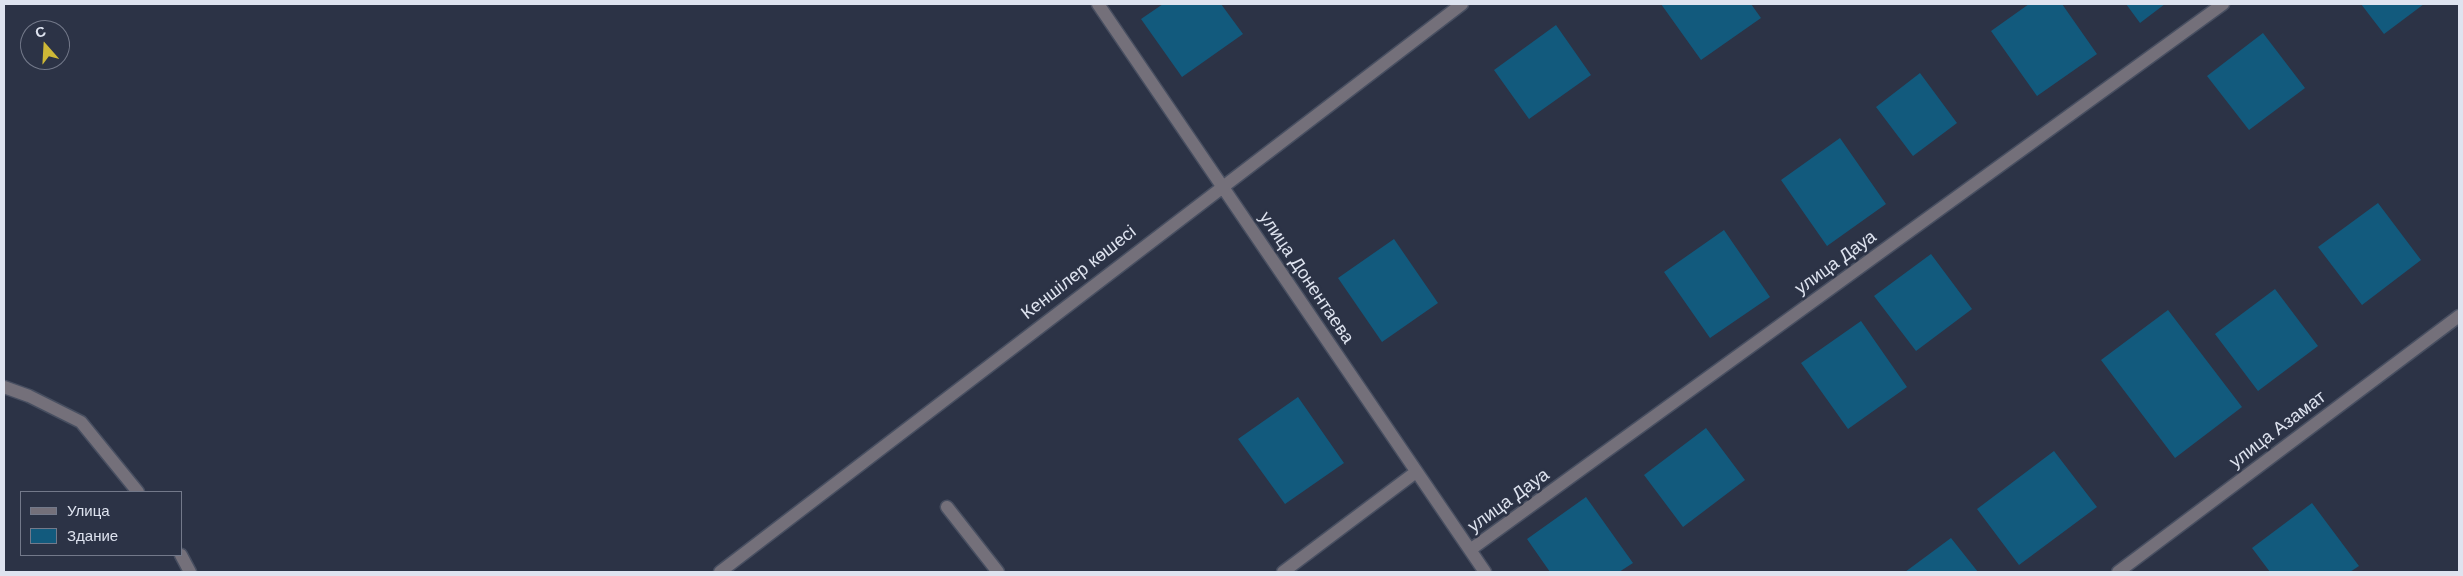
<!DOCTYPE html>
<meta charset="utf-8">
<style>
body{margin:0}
#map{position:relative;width:2463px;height:576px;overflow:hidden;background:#2c3346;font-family:Helvetica,sans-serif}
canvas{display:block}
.frame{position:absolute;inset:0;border:5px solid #dee3ef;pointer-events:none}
.legend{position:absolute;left:20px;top:491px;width:162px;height:65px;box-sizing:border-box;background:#2c3346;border:1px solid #73798a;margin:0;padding:6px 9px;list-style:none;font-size:15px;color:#dee3ef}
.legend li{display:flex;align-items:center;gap:10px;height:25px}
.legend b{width:25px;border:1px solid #73798a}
.north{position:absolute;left:20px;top:20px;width:50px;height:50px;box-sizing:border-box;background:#2c3346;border:1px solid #73798a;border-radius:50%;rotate:341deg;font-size:14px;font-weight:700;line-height:20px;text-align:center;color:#dee3ef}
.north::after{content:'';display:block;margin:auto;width:18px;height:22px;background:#ceb837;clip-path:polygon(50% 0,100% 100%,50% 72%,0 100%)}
</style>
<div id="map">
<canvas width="2463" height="576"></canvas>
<div class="frame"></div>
<ul class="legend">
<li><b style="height:6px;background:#74707a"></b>Улица</li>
<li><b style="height:14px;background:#125a7d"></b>Здание</li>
</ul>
<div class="north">С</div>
</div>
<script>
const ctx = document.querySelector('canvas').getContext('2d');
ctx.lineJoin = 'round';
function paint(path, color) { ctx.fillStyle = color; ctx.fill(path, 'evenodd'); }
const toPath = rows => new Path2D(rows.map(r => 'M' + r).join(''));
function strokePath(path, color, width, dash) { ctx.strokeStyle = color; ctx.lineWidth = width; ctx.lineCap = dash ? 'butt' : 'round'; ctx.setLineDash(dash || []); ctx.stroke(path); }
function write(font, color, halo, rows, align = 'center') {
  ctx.font = font + ' Helvetica,sans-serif'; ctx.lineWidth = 5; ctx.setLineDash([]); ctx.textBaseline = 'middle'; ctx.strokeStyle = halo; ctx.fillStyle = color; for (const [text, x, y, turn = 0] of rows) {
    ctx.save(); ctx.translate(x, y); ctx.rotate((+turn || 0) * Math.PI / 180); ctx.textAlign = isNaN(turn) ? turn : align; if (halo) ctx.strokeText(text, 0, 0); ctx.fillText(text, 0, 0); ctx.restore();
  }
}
paint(toPath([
 [1163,4,1221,4,1243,34,1182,77,1141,19],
 [1661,4,1751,4,1761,18,1701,60],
 [2029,4,2062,4,2097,54,2037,96,1991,31],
 [2126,4,2165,4,2140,23],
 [2361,4,2424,4,2384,34],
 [1556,25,1591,75,1529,119,1494,70],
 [2263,33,2305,88,2249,130,2207,76],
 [1920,73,1957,123,1913,156,1876,107],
 [1840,138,1886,204,1827,246,1781,180],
 [2378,203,2421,260,2362,305,2318,247],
 [1724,230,1770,297,1710,338,1664,272],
 [1394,239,1438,303,1382,342,1338,278],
 [1931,254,1972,309,1916,351,1874,296],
 [2275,289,2318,346,2258,391,2215,334],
 [2168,310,2242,407,2175,458,2101,360],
 [1861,321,1907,387,1848,429,1801,363],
 [1298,397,1344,463,1285,504,1238,439],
 [1706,428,1745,480,1683,527,1644,475],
 [2054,451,2097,507,2019,565,1977,509],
 [1586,497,1633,563,1619,572,1550,572,1527,539],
 [2312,503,2359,566,2350,572,2270,572,2252,548],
 [1951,538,1978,572,1905,572]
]), '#125a7d');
const minor = toPath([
 [1098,4,1485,572],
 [4,387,29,396,81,422,138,492],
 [947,507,998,572],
 [1470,550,2223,4],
 [181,555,190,572],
 [720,572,1462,4],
 [1283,572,1416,472],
 [2118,572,2459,316]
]);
strokePath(minor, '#484f61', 15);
strokePath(minor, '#74707a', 12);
write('18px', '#dee3ef', '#2c3346', [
 ["улица Дауа",1836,263,-36],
 ["Кеншілер көшесі",1079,273,-38],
 ["улица Донентаева",1306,278,56],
 ["улица Азамат",2278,430,-37],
 ["улица Дауа",1509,501,-36]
]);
</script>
